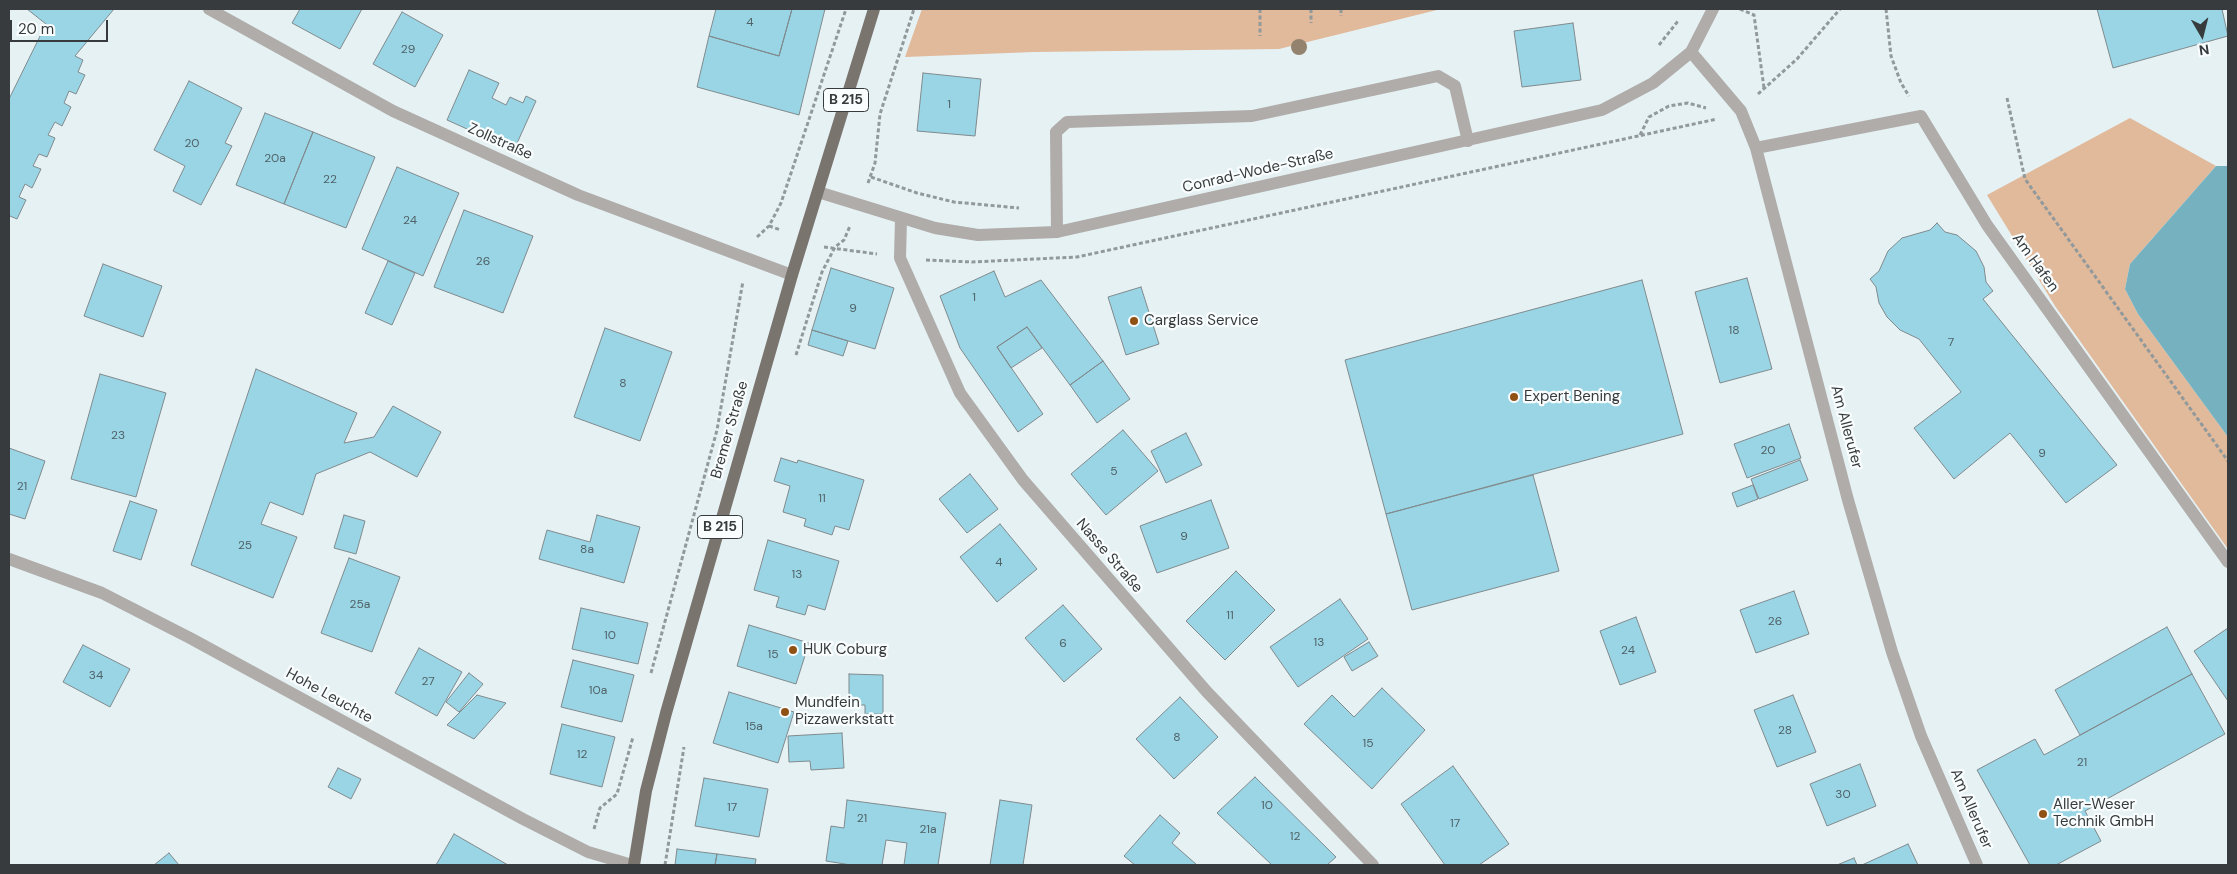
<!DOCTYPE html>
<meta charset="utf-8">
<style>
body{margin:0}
#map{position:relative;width:2237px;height:874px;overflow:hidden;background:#e6f1f4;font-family:"DM Sans",sans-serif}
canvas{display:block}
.frame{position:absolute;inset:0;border:10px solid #373b3d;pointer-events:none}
.north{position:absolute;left:2177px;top:10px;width:50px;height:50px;-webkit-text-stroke:4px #f9fdfe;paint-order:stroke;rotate:172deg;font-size:14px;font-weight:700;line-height:20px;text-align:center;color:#373b3d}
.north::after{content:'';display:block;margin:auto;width:18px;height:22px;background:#373b3d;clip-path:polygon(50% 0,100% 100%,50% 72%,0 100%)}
.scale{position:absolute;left:10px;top:20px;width:98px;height:22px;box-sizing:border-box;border:2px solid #373b3d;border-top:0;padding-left:6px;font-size:15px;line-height:18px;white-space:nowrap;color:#373b3d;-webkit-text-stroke:4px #f9fdfe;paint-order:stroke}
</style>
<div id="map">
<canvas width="2237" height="874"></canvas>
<div class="frame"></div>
<div class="north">N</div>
<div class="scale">20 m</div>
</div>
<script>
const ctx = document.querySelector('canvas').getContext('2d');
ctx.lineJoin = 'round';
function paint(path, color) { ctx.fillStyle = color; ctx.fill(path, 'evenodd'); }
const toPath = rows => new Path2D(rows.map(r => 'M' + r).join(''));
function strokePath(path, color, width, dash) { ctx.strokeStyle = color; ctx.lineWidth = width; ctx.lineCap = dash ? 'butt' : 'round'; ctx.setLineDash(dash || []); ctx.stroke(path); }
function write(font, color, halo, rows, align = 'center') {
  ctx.font = font + ' "DM Sans",sans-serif'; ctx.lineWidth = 4.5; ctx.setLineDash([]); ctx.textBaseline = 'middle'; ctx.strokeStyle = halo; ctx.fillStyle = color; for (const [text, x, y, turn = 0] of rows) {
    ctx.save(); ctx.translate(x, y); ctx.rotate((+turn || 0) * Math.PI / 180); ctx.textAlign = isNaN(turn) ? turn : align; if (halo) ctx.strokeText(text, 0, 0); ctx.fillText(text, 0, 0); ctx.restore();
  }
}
paint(toPath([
 [922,9,1441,9,1279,49,1034,52,905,57],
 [2130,118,2216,166,2130,264,2125,289,2138,314,2228,437,2228,549,2055,306,1987,195]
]), '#e1b99b');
paint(toPath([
 [2216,166,2228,166,2228,437,2138,314,2125,289,2130,264]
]), '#75b1bf');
const building = toPath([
 [27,9,114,9,75,56,83,60,78,72,85,75,76,94,69,91,64,103,71,107,62,126,55,122,48,135,55,138,47,157,39,154,33,166,41,169,32,188,25,184,19,197,26,200,17,219,10,216,9,218,9,99,46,24,27,9],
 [300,9,362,9,340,49,292,23,300,9],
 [716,9,792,9,779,56,709,36,716,9],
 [792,9,825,9,799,115,697,87,709,36,779,56,792,9],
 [2097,9,2222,9,2228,36,2113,68,2097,9],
 [402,12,443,35,415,87,373,64,402,12],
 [1573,23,1581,80,1522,87,1514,31,1573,23],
 [469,70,499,83,492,98,506,105,510,97,523,103,526,96,536,101,514,150,447,120,469,70],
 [923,73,981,79,975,136,917,131,923,73],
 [189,81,242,108,225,143,232,146,201,205,173,191,185,166,154,150,189,81],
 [265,113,313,132,284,204,236,185,265,113],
 [313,132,375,157,346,228,284,204,313,132],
 [397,167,459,193,423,276,362,249,397,167],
 [464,210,533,236,503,313,434,287,464,210],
 [1937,223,1945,232,1957,235,1976,251,1984,267,1986,282,1993,291,1983,299,2117,465,2066,503,2010,433,1954,479,1914,428,1961,392,1919,339,1900,330,1887,317,1879,303,1876,287,1870,279,1879,271,1888,251,1902,238,1930,230,1937,223],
 [388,261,415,273,392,325,365,313,388,261],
 [103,264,162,286,143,337,84,316,103,264],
 [831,268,894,288,875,349,812,330,831,268],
 [994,271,1005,297,1041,280,1103,361,1070,385,1027,327,997,347,1043,414,1018,432,960,348,940,296,994,271],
 [1747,278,1772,369,1720,383,1695,292,1747,278],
 [1642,280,1683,434,1386,514,1345,360,1642,280],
 [1141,287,1159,344,1126,355,1108,297,1141,287],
 [1027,327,1042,348,1011,368,997,347,1027,327],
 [605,328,672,352,640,441,574,417,605,328],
 [812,330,848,341,843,356,808,345,812,330],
 [1103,361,1130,399,1097,423,1070,385,1103,361],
 [256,369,357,413,344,443,374,437,393,406,441,432,417,477,370,452,316,474,303,515,270,502,261,524,297,537,273,598,191,565,256,369],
 [100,374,166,393,136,497,71,479,100,374],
 [1789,424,1801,458,1747,478,1734,444,1789,424],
 [1123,430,1158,471,1106,515,1071,474,1123,430],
 [1186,433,1202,465,1166,483,1151,451,1186,433],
 [9,448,45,461,25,519,9,514,9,448],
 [781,458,797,463,798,460,864,480,849,530,835,526,832,535,804,526,806,519,783,512,790,486,774,481,781,458],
 [1800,460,1808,480,1759,499,1751,479,1800,460],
 [970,474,998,509,967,533,939,499,970,474],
 [1533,475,1559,571,1412,610,1386,514,1533,475],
 [1753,485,1758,499,1737,507,1732,493,1753,485],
 [1211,500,1229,548,1157,573,1140,526,1211,500],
 [130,501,157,510,141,560,113,551,130,501],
 [344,515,365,521,356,554,334,548,344,515],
 [597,515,640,527,624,583,539,559,547,530,590,542,597,515],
 [1000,524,1037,569,997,602,960,557,1000,524],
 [768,540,839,561,825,610,808,605,805,615,776,607,779,597,754,590,768,540],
 [349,558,400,577,372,652,321,633,349,558],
 [1236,571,1275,610,1225,660,1186,621,1236,571],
 [1794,591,1809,634,1756,653,1740,610,1794,591],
 [1340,599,1368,639,1298,687,1270,647,1340,599],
 [1063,605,1102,649,1064,682,1025,638,1063,605],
 [581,608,648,623,638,664,572,649,581,608],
 [1636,617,1656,672,1620,685,1600,631,1636,617],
 [749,625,809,643,796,684,737,666,749,625],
 [2167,627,2192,674,2080,735,2055,690,2167,627],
 [2228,628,2228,701,2194,651,2228,628],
 [1369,642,1378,656,1352,671,1344,657,1369,642],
 [83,645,130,669,110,707,63,682,83,645],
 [419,648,462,672,437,716,395,693,419,648],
 [573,660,634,675,622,722,561,707,573,660],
 [469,673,483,684,459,712,446,702,469,673],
 [849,674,883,675,883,714,865,714,865,705,849,705,849,674],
 [2192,674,2225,734,2085,811,2101,841,2056,865,2030,865,1977,770,2035,739,2044,755,2192,674],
 [1382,688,1425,730,1372,789,1304,724,1332,695,1354,717,1382,688],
 [729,692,794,712,778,763,713,743,729,692],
 [477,695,506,703,474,739,447,725,477,695],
 [1793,695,1816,752,1777,767,1754,710,1793,695],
 [1180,697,1218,737,1174,779,1136,739,1180,697],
 [562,724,615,737,602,787,550,774,562,724],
 [842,733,844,768,811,770,810,761,789,762,788,736,842,733],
 [1860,764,1876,806,1827,826,1810,784,1860,764],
 [1453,766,1509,844,1479,865,1445,865,1401,804,1453,766],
 [338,768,361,779,351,799,328,787,338,768],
 [1255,777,1336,857,1327,865,1272,865,1217,813,1255,777],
 [704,778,768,789,759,837,695,826,704,778],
 [847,800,946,813,938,865,904,865,907,843,886,840,882,865,851,865,826,861,831,826,844,828,847,800],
 [1000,800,1032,805,1023,865,990,865,1000,800],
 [1160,815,1180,833,1172,843,1197,865,1135,865,1124,856,1160,815],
 [454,834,508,865,436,865,454,834],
 [1908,844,1918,865,1862,865,1908,844],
 [677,849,717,854,715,865,675,865,677,849],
 [169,853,179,865,154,865,169,853],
 [717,854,756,859,755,865,715,865,717,854],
 [1854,858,1857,865,1837,865,1854,858]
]);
paint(building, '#99d5e5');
strokePath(building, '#808a8d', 1);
strokePath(toPath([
 [1260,9,1260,36],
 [1311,9,1311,23],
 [1341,9,1341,16],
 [1740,9,1754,15,1764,88],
 [1886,9,1891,56,1901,83,1909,96],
 [1659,45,1678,21],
 [1758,94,1797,59,1840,9],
 [2007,98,2025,179,2228,461],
 [1640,135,1649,117,1669,106,1688,103,1706,108],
 [871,177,917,193,954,202,1019,208],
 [868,183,875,163,880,114,914,9],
 [769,226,781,230],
 [757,237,769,226,781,203,846,9],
 [824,247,877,254],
 [926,260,972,262,1077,257,1717,119],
 [796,355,822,272,835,247,844,240,850,226],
 [651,673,717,430,743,281],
 [594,829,600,808,617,794,633,737],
 [665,865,684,747]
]), '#91999b', 3, [4, 2.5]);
strokePath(toPath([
 [1057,232,1056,132,1067,122,1252,116,1438,76,1455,86,1468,141]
]), '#afaca9', 12);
strokePath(toPath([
 [209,9,393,111,578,195,792,275],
 [1691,52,1741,111,1756,148,1848,500,1892,652,1921,736,1977,865],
 [1756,148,1921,116,1987,225,2228,562],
 [818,192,935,228,978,235,1057,232,1602,110,1653,83,1691,52,1713,9],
 [901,219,900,258,960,393,1023,480,1207,692,1373,865],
 [9,559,102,593,190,638,523,819,588,852,632,865]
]), '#afaca9', 12);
strokePath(toPath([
 [634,865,646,791,666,713,792,275,874,9]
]), '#7a746f', 12);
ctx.fillStyle = '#92826e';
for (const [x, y] of [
 [1299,47]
]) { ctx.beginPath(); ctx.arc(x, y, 8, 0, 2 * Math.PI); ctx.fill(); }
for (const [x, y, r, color] of [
 [1134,321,5,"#8f5114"],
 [1514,397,5,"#8f5114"],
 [793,650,5,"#8f5114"],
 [785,712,5,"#8f5114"],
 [2043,814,5,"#8f5114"]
]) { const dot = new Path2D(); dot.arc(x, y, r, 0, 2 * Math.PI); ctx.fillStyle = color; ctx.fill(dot); strokePath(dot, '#f9fdfe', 2); }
write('12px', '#506267', null, [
 ["4",750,23],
 ["29",408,50],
 ["1",949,105],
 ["20",192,144],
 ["20a",275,159],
 ["22",330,180],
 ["24",410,221],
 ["26",483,262],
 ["1",974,298],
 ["9",853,309],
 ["18",1734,331],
 ["7",1951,343],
 ["8",623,384],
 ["23",118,436],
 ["20",1768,451],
 ["9",2042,454],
 ["5",1114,472],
 ["21",22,487],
 ["11",822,499],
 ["9",1184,537],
 ["25",245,546],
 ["8a",587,550],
 ["4",999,563],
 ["13",797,575],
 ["25a",360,605],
 ["11",1230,616],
 ["26",1775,622],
 ["10",610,636],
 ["13",1319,643],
 ["6",1063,644],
 ["24",1628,651],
 ["15",773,655],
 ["34",96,676],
 ["27",428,682],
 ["10a",598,691],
 ["15a",754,727],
 ["28",1785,731],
 ["8",1177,738],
 ["15",1368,744],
 ["12",582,755],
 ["21",2082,763],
 ["30",1843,795],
 ["10",1267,806],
 ["17",732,808],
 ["21",862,819],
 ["17",1455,824],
 ["21a",928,830],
 ["12",1295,837]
]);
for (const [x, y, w] of [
 [846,100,45],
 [720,527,45]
]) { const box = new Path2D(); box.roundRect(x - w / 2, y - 11.5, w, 23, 4); ctx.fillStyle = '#f9fdfe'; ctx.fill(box); strokePath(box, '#373b3d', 1); }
write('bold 14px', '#373b3d', null, [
 ["B 215",846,100],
 ["B 215",720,527]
]);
write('15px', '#373b3d', '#f9fdfe', [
 ["Zollstraße",500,142,24],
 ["Conrad-Wode-Straße",1258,171,-13],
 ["Am Hafen",2035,263,54],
 ["Am Allerufer",1846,427,75],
 ["Bremer Straße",730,430,-74],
 ["Nasse Straße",1109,556,49],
 ["Hohe Leuchte",329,696,29],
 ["Am Allerufer",1971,809,67]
]);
write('15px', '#373b3d', '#f9fdfe', [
 ["Carglass Service",1144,321],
 ["Expert Bening",1524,397],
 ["HUK Coburg",803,650],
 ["Mundfein",795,703],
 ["Pizzawerkstatt",795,720],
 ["Aller-Weser",2053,805],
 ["Technik GmbH",2053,822]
], 'left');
</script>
